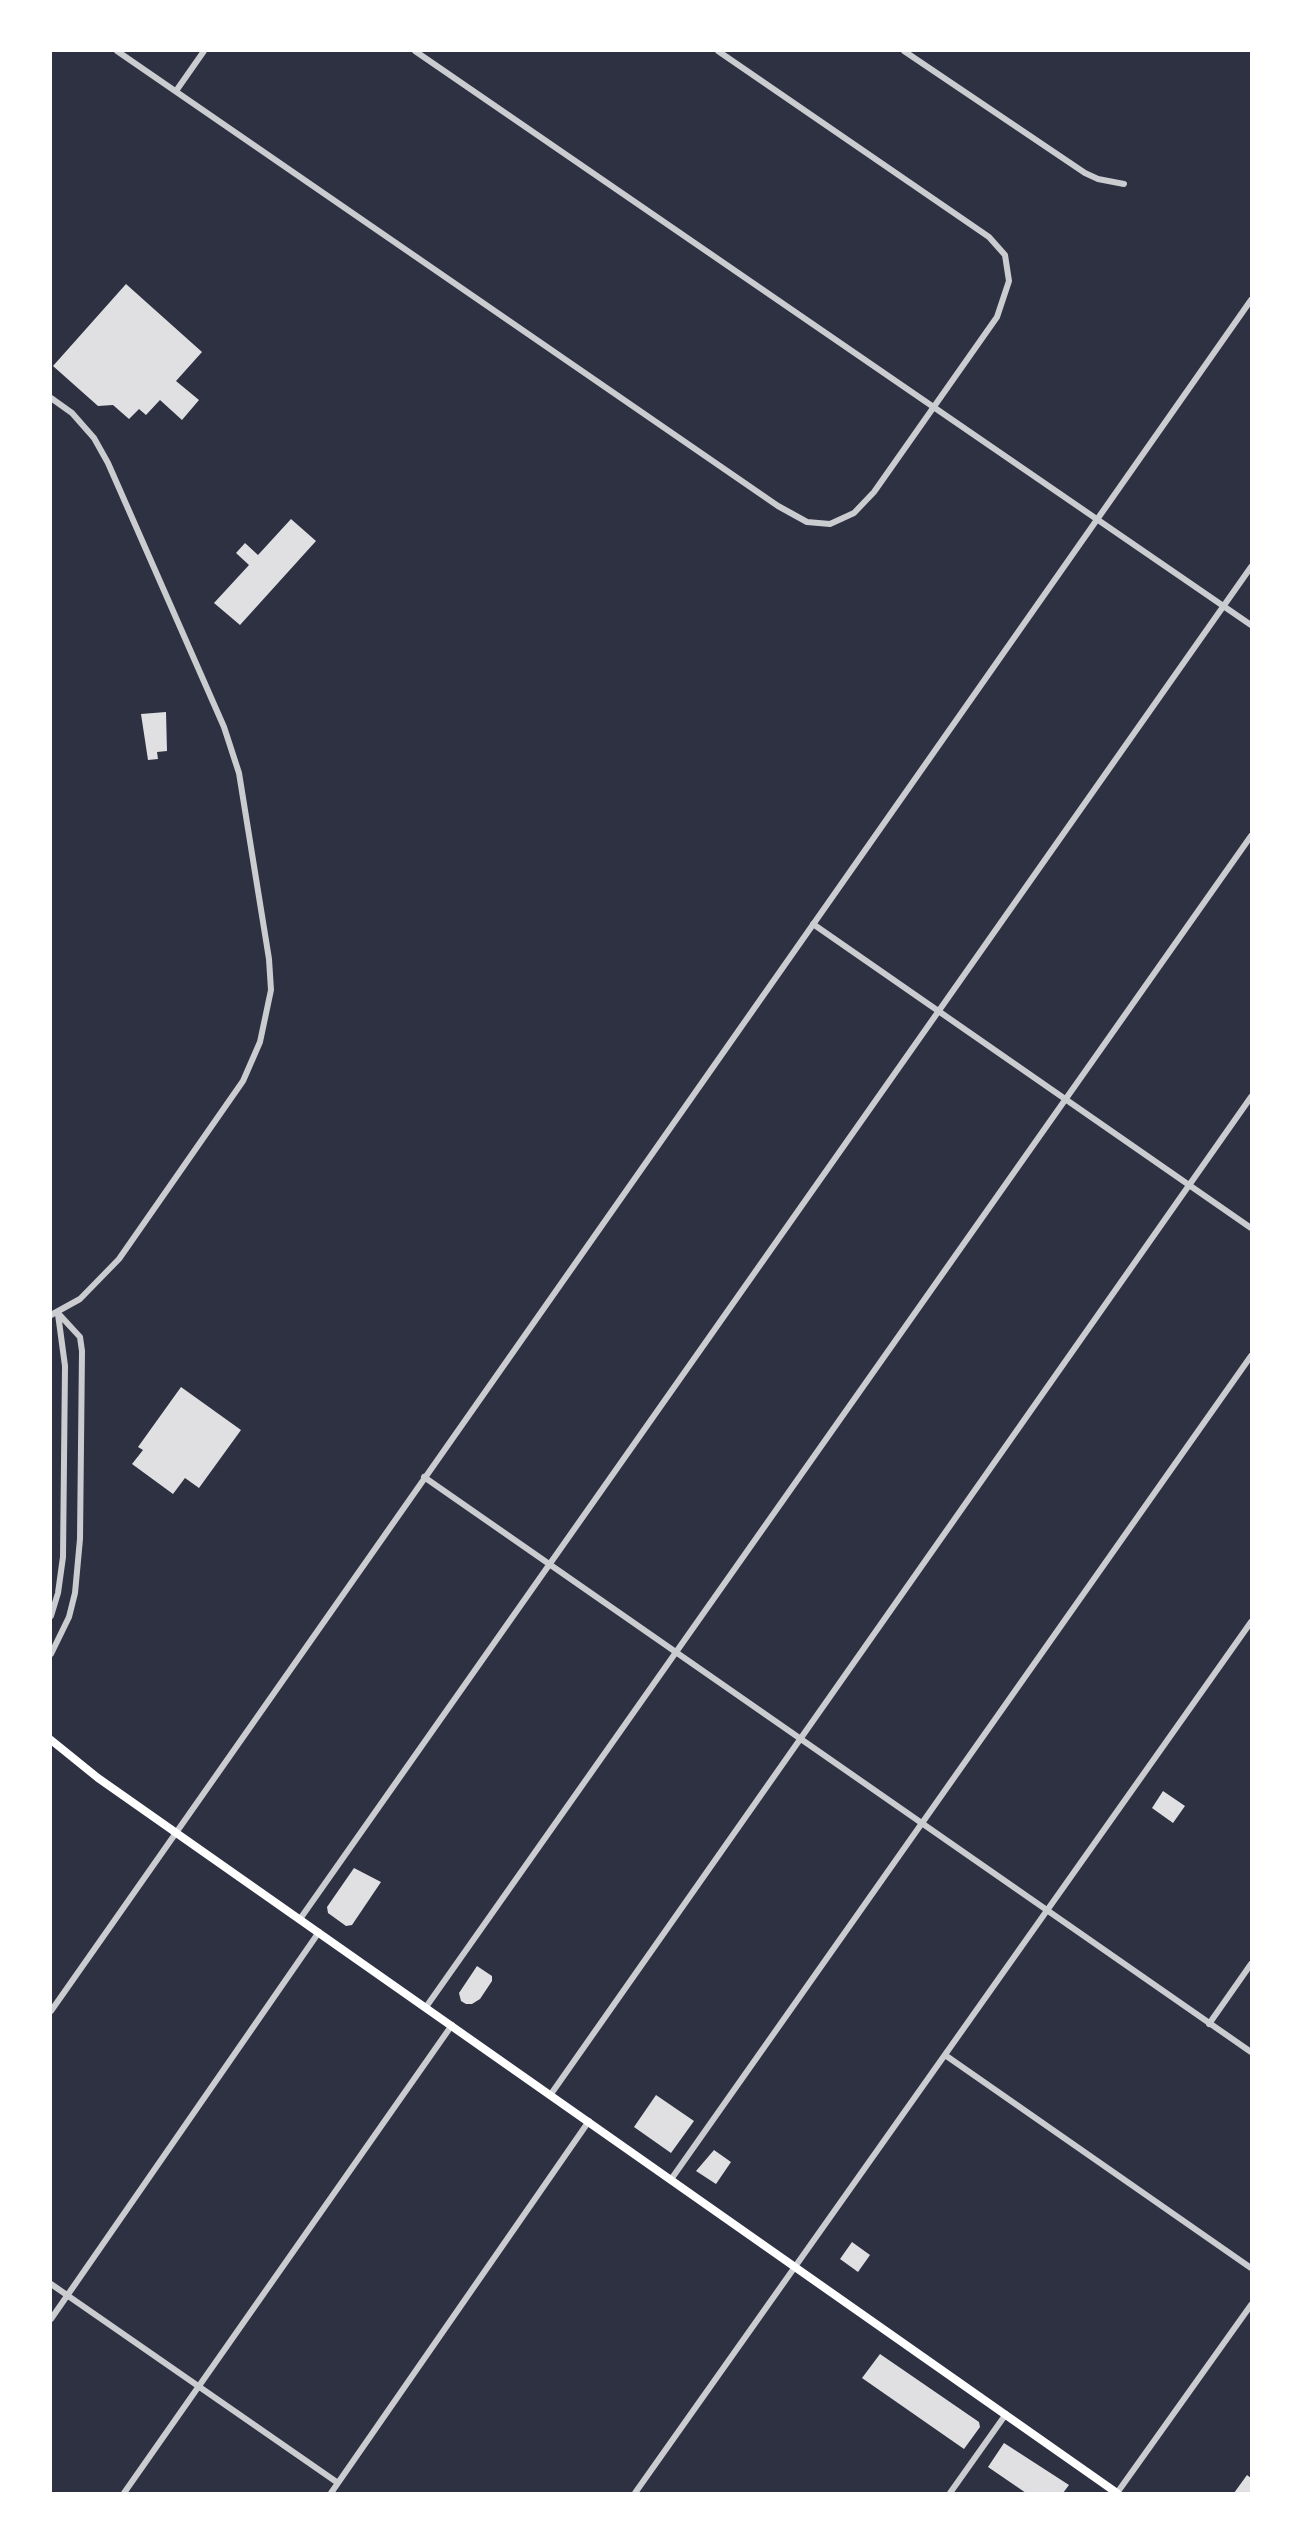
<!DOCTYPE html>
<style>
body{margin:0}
#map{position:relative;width:1302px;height:2544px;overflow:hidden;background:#2d3142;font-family:"Fira Sans Condensed",sans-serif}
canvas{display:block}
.frame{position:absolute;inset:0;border:52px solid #fff;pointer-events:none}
</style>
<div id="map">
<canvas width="1302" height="2544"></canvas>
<div class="frame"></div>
</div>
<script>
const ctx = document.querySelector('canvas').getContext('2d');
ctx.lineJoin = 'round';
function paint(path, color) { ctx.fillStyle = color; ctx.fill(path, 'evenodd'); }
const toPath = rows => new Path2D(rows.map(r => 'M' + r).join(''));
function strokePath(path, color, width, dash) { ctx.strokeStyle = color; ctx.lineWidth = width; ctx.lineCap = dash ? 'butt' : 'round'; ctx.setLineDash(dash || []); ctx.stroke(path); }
paint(toPath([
 [126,284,202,352,176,381,199,400,182,420,160,400,146,415,139,409,129,419,113,405,98,406,53,366],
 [291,519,316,541,240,625,214,603,249,565,236,553,245,543,258,555],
 [166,712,167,751,157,752,158,759,148,760,141,714],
 [181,1387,241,1430,199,1488,185,1478,173,1494,132,1464,143,1450,138,1447],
 [1163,1791,1185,1806,1173,1823,1152,1808],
 [354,1868,381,1882,352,1925,346,1926,328,1913,327,1907],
 [477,1966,492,1976,492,1981,480,1999,472,2004,466,2004,461,2001,459,1993],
 [656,2095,694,2121,671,2153,634,2127],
 [714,2150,731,2162,716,2184,696,2171],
 [852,2242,870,2255,858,2272,840,2259],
 [880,2354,979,2422,980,2427,964,2449,862,2378],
 [1004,2443,1069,2485,1063,2493,1026,2493,988,2467],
 [1247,2475,1251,2478,1251,2493,1234,2493]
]), '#e0e0e3');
strokePath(toPath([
 [117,51,778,506,807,522,830,524,854,513,874,492,997,317,1009,281,1005,255,989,237,718,51],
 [415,51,1251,625],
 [904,51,1085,173,1098,179,1124,184],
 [176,91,204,51],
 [51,398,72,413,94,438,108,463,224,727,239,773,269,959,271,990,260,1042,243,1081,119,1259,80,1299,51,1315],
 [813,924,1251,1228],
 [424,1477,1251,2052],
 [51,1616,58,1593,63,1557,65,1366,58,1314],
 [51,1654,69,1617,75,1593,80,1539,82,1351,80,1337,57,1312],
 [300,1919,1251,567],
 [426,2007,1251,836],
 [51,2011,1251,300],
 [1209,2024,1251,1964],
 [945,2055,1251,2268],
 [551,2094,1251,1097],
 [672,2178,1251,1356],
 [51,2284,338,2483],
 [51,2319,319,1932],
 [124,2493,452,2025],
 [331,2493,589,2121],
 [635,2493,1251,1622],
 [950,2493,1006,2414],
 [1117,2493,1251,2305]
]), '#caccd0', 6);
strokePath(toPath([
 [51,1740,98,1778,1117,2493]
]), '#fff', 8);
</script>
